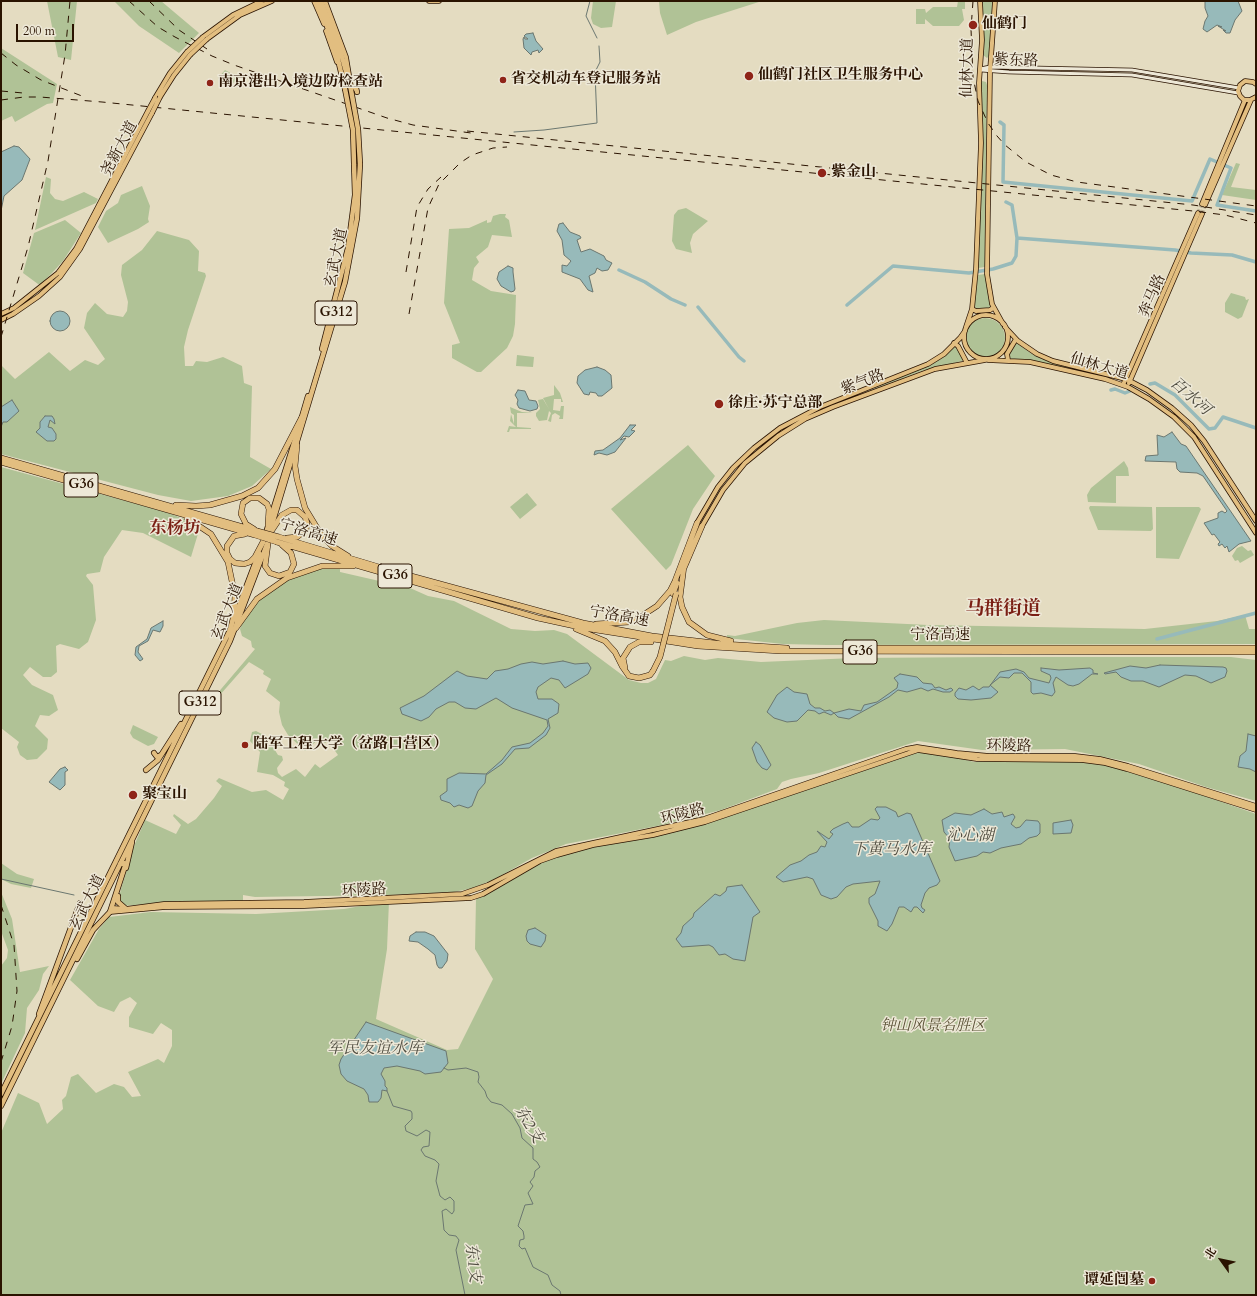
<!DOCTYPE html>
<meta charset="utf-8">
<style>
body{margin:0}
#map{position:relative;width:1257px;height:1296px;overflow:hidden;background:#e4dcc1;font-family:Cardo,"Noto Serif SC",serif}
canvas{display:block}
.frame{position:absolute;inset:0;border:2px solid #2a1300;pointer-events:none}
.north{position:absolute;left:1201px;top:1240px;width:40px;height:40px;-webkit-text-stroke:3px #ede8d7;paint-order:stroke;rotate:303deg;font-size:11px;font-weight:700;line-height:16px;text-align:center;color:#2a1300}
.north::after{content:'';display:block;margin:auto;width:14px;height:18px;background:#2a1300;clip-path:polygon(50% 0,100% 100%,50% 72%,0 100%)}
.scale{position:absolute;left:16px;top:24px;width:58px;height:18px;box-sizing:border-box;border:2px solid #2a1300;border-top:0;padding-left:5px;font-size:12px;line-height:14px;white-space:nowrap;color:#2a1300;-webkit-text-stroke:3px #ede8d7;paint-order:stroke}
</style>
<div id="map">
<canvas width="1257" height="1296"></canvas>
<div class="frame"></div>
<div class="north">北</div>
<div class="scale">200 m</div>
</div>
<script>
const ctx = document.querySelector('canvas').getContext('2d');
ctx.lineJoin = 'round';
function paint(path, color) { ctx.fillStyle = color; ctx.fill(path, 'evenodd'); }
const toPath = rows => new Path2D(rows.map(r => 'M' + r).join(''));
function strokePath(path, color, width, dash) { ctx.strokeStyle = color; ctx.lineWidth = width; ctx.lineCap = dash ? 'butt' : 'round'; ctx.setLineDash(dash || []); ctx.stroke(path); }
function write(font, color, halo, rows, align = 'center') {
  ctx.font = font + ' Cardo,"Noto Serif SC",serif'; ctx.lineWidth = 3; ctx.setLineDash([]); ctx.textBaseline = 'middle'; ctx.strokeStyle = halo; ctx.fillStyle = color; for (const [text, x, y, turn = 0] of rows) {
    ctx.save(); ctx.translate(x, y); ctx.rotate((+turn || 0) * Math.PI / 180); ctx.textAlign = isNaN(turn) ? turn : align; if (halo) ctx.strokeText(text, 0, 0); ctx.fillText(text, 0, 0); ctx.restore();
  }
}
paint(toPath([
 [47,1,77,1,71,60,58,57],
 [114,1,161,1,199,33,179,53,139,26],
 [593,1,616,1,612,27,601,28,593,24,591,18],
 [659,1,762,1,696,22,667,35,660,13],
 [958,1,965,1,965,9,962,9,964,20,959,26,933,26,925,19,925,24,916,24,916,9,925,9,926,13,933,7,957,7],
 [981,1,993,1,990,55,987,58,983,55],
 [1,48,57,84,53,103,47,104,15,122,12,116,1,121],
 [225,70,238,77,230,87,218,78],
 [982,81,986,82,987,85,985,267,978,268,982,153,981,83],
 [1236,163,1240,164,1231,187,1256,190,1256,200,1222,195],
 [46,177,51,179,50,193,55,199,63,201,84,192,98,199,96,203,35,230],
 [142,186,150,206,148,219,149,222,138,229,108,243,98,227,106,211,118,203,121,195],
 [686,208,708,221,693,234,690,243,692,253,676,249,672,241,674,215,678,210],
 [500,214,506,214,505,217,509,220,512,237,492,235,488,247,476,257,479,262,474,268,472,280,491,291,516,295,515,324,513,336,507,348,481,372,477,372,452,358,452,345,460,343,444,303,449,229,469,228,487,220,487,223,491,222,493,216],
 [65,220,81,233,63,261,52,273,40,285,38,284,23,273,34,233],
 [157,231,189,240,199,251,198,271,205,273,206,276,188,330,184,347,185,366,193,366,196,361,207,362,223,357,242,366,244,383,252,386,250,457,271,469,252,486,228,496,191,501,158,495,1,454,1,365,15,379,49,352,70,371,85,360,98,365,105,359,84,328,87,313,95,303,107,314,123,317,127,311,128,302,121,275,122,265,142,250],
 [985,274,991,306,990,308,977,309,974,306,978,275],
 [1231,293,1245,297,1246,300,1249,299,1242,317,1238,319,1225,312,1225,303],
 '965 338a20 20 0 1 1 40 0a20 20 0 1 1-40 0Z',
 [1017,343,1029,352,1045,360,1091,373,1026,360,1011,359,1009,356,1014,344],
 [954,346,957,347,963,360,962,361,921,371,852,398,922,368],
 [517,355,534,357,533,367,516,366],
 [554,385,560,393,563,402,561,402,561,399,554,399,553,410,560,411,561,406,564,406,563,419,559,419,560,416,555,413,552,415,551,422,548,421,551,413,549,411,547,420,539,421,536,416,536,413,540,409,538,400,543,399,549,409,543,398,554,395],
 [510,407,522,412,533,413,517,413,517,427,531,428,531,429,510,429,509,432,507,432,509,426,516,427,510,421,511,414,514,424,514,415,511,413],
 [688,445,715,476,693,509,671,565,666,570,611,509],
 [1124,461,1128,468,1129,476,1116,476,1116,503,1088,502,1087,495,1091,488],
 [1,467,163,511,187,520,200,527,191,557,143,533,122,530,104,557,100,572,87,574,86,576,93,585,96,620,88,642,79,649,60,644,56,646,57,672,51,677,43,677,30,667,23,675,32,685,53,695,58,710,49,716,40,715,35,726,48,739,47,749,37,759,27,760,20,755,17,747,19,742,1,728],
 [527,493,537,505,520,519,510,507],
 [1090,506,1152,507,1153,529,1151,531,1098,530,1089,508],
 [1156,507,1199,507,1201,509,1179,559,1156,558],
 [1242,546,1248,551,1251,550,1254,555,1240,563,1238,560,1235,561,1232,556,1237,548],
 [340,565,340,572,410,588,428,596,454,601,511,629,535,631,554,630,567,634,629,680,641,683,648,683,656,679,665,660,671,661,684,656,705,660,718,658,761,662,854,658,994,657,1231,657,1256,660,1256,801,1206,787,1139,764,1065,749,982,750,918,741,819,773,791,779,782,782,777,789,721,810,662,825,566,844,532,858,495,879,473,888,454,892,390,895,255,897,243,895,243,901,182,901,123,906,119,898,121,889,134,846,145,820,176,834,181,825,173,816,174,814,188,824,196,819,214,798,222,786,216,781,219,778,252,792,266,790,283,800,289,789,284,786,285,782,273,775,257,772,260,752,250,741,252,732,256,731,266,736,278,755,282,756,283,760,277,768,278,773,282,777,296,769,305,777,315,764,320,768,338,755,328,741,325,743,320,738,305,751,288,735,282,725,279,712,280,702,266,691,271,679,263,674,264,671,249,662,219,696,216,695,255,649,252,647,251,641,242,636,240,629,244,618,254,604,267,593,292,577,314,569],
 [1245,615,1249,629,1256,629,1256,644,827,645,783,644,727,638,727,635,735,636,797,623,824,620,928,625,1145,629,1217,621],
 [133,725,158,737,154,744,148,746,133,738,130,733],
 [920,748,974,762,1086,757,1171,784,1256,814,1256,1295,1,1295,1,1133,18,1093,39,1103,47,1124,63,1109,62,1100,66,1096,71,1077,78,1074,96,1093,114,1084,124,1087,132,1097,141,1096,128,1072,158,1059,164,1063,172,1046,172,1030,161,1023,153,1034,129,1027,129,1017,137,1003,130,997,120,1002,114,1012,98,1006,70,980,99,929,109,917,151,912,256,914,344,909,389,901,387,949,376,1019,447,1050,458,1049,493,979,475,949,476,899,549,858,747,804,874,764],
 [1,863,17,874,34,879,31,888,11,884,1,879],
 [1,892,12,919,20,972,49,966,43,974,39,990,27,1008,25,1033,1,1084,1,966,7,958,8,950,1,931]
]), '#b0c296');
const water = toPath([
 [1205,1,1238,1,1242,11,1235,20,1230,33,1226,33,1223,30,1226,31,1218,26,1222,27,1217,25,1207,32,1203,29,1205,21,1208,16,1205,8,1205,1],
 [533,33,536,41,543,49,539,53,538,50,532,52,531,55,524,48,523,39,524,37,525,39,528,39,524,36,526,34,533,33],
 [14,146,19,147,30,159,22,180,4,196,1,211,1,152,14,146],
 [563,223,570,232,580,236,581,238,577,240,581,252,590,249,604,256,606,260,612,263,608,270,602,271,597,268,595,273,589,276,593,292,588,290,580,279,562,272,562,265,567,266,571,261,564,255,562,240,557,231,559,224,563,223],
 [508,266,513,268,513,272,515,289,514,291,511,292,501,286,497,279,499,272,508,266],
 '50 321a10 10 0 1 1 20 0a10 10 0 1 1-20 0Z',
 [597,367,605,370,611,375,612,388,602,396,598,396,596,393,590,392,589,395,584,394,577,383,578,376,585,370,597,367],
 [518,390,525,391,529,400,536,401,538,406,537,409,530,411,519,408,517,404,518,400,515,395,518,390],
 [12,400,19,411,7,422,3,422,1,427,1,407,12,400],
 [45,416,52,416,54,419,55,424,50,420,48,427,52,428,56,434,56,439,54,441,47,441,36,432,40,428,40,422,45,416],
 [630,425,636,425,631,430,635,431,629,437,624,436,620,440,626,438,615,452,607,455,599,453,594,455,595,451,603,450,620,438,630,425],
 [1172,432,1181,444,1186,446,1251,541,1239,544,1229,552,1227,546,1225,548,1222,544,1219,546,1218,544,1220,542,1214,534,1212,535,1204,523,1218,518,1218,513,1222,511,1225,513,1227,511,1203,476,1197,473,1180,472,1177,469,1176,462,1145,461,1146,456,1158,455,1157,435,1164,437,1172,432],
 [163,621,163,626,160,632,153,630,148,641,139,646,138,652,143,659,140,661,135,655,136,647,147,639,151,628,163,621],
 [563,661,575,664,588,663,591,668,588,674,565,688,559,680,551,678,538,687,536,692,538,699,552,699,559,704,558,713,548,719,550,728,546,735,529,748,515,749,502,764,486,775,485,783,478,791,472,806,468,808,459,805,454,807,450,803,441,800,440,796,447,791,447,779,459,773,486,774,502,760,512,747,530,743,543,733,548,726,547,720,512,708,496,698,476,709,465,708,455,702,449,702,436,709,429,717,421,721,402,714,400,708,424,696,457,671,467,676,487,679,495,671,508,669,521,664,532,662,543,664,563,661],
 [1160,665,1223,667,1226,668,1227,671,1225,677,1211,683,1196,676,1185,675,1159,687,1143,681,1131,681,1121,677,1116,672,1105,674,1104,673,1130,666,1146,668,1160,665],
 [1041,668,1059,670,1090,668,1093,670,1093,673,1098,674,1092,674,1079,684,1073,686,1068,685,1056,677,1053,683,1055,692,1052,696,1041,693,1033,694,1031,692,1031,682,1022,673,1014,673,1009,678,1000,677,990,685,998,692,991,698,971,700,958,699,955,696,955,693,959,688,966,690,973,686,979,690,983,687,989,687,1000,672,1016,669,1024,672,1029,678,1049,683,1051,678,1050,675,1041,671,1041,668],
 [900,674,917,677,923,683,932,684,935,688,939,687,946,690,951,688,953,690,950,692,943,692,933,689,928,691,921,688,907,692,898,690,889,697,849,719,838,717,834,713,831,715,824,712,819,714,815,711,808,710,797,721,787,722,774,718,767,712,777,695,787,687,794,692,807,694,810,704,815,708,820,708,825,711,830,710,834,713,849,709,861,711,864,705,877,702,897,688,898,683,894,678,900,674],
 [1248,734,1256,736,1256,772,1250,769,1238,767,1240,756,1246,751,1248,734],
 [756,742,760,745,771,765,767,770,762,768,757,762,752,748,756,742],
 [65,767,68,770,65,772,65,785,60,790,49,782,60,769,65,767],
 [877,807,886,807,896,812,898,817,907,813,911,814,940,881,937,885,929,888,925,893,921,905,922,908,925,910,923,913,917,907,914,907,911,912,904,907,899,907,892,924,887,931,878,926,878,921,869,903,869,898,875,894,880,881,853,884,846,887,837,897,831,899,821,895,813,879,807,877,783,882,776,877,790,865,801,861,809,855,817,852,821,846,825,847,827,842,817,831,829,839,833,834,830,832,833,829,843,824,848,822,852,827,859,827,871,819,878,820,880,818,875,809,877,807],
 [984,809,992,814,1002,812,1004,817,1013,814,1015,817,1011,824,1016,828,1020,827,1026,820,1038,821,1040,824,1040,833,1037,836,1029,838,1021,844,1001,848,990,853,983,852,977,856,955,861,949,847,950,839,944,832,942,820,955,813,971,815,984,809],
 [1071,820,1073,825,1071,833,1053,834,1053,823,1071,820],
 [742,885,760,912,753,917,745,961,733,959,725,954,719,955,713,947,709,945,682,947,676,939,681,933,683,926,693,917,694,913,715,894,720,896,726,891,727,887,742,885],
 [535,928,546,935,545,941,541,947,530,944,527,941,526,936,528,930,535,928],
 [416,932,425,932,434,936,448,954,447,961,442,968,439,968,437,965,435,955,428,949,418,942,409,941,410,936,416,932],
 [366,1022,446,1051,448,1063,441,1072,425,1074,420,1071,397,1066,384,1068,381,1074,385,1081,385,1086,387,1088,387,1091,382,1090,381,1098,378,1102,369,1102,368,1095,364,1089,347,1081,341,1074,339,1065,341,1059,366,1022]
]);
paint(water, '#97baba');
strokePath(water, '#6b7770', 1);
strokePath(toPath([
 [590,1,586,16,597,38],
 [514,132,544,130,597,123,595,72,600,62,599,46],
 [1,879,74,895],
 [444,1068,448,1070,466,1068,478,1072,479,1077,478,1082,485,1091,487,1097,491,1102,502,1105,512,1114,520,1128,522,1138,533,1148,533,1159,537,1162,540,1167,535,1171,534,1177,530,1182,533,1186,528,1193,533,1204,525,1205,518,1226,523,1231,524,1236,524,1239,520,1240,519,1246,522,1249,525,1248,533,1267,548,1275,552,1285,560,1291,561,1295],
 [387,1091,393,1106,411,1111,412,1113,412,1119,405,1126,406,1131,417,1136,426,1130,430,1132,429,1146,423,1147,421,1150,425,1156,435,1160,439,1164,436,1181,440,1196,445,1200,450,1197,454,1201,454,1211,452,1214,446,1209,442,1211,444,1230,449,1235,456,1236,459,1240,456,1250,465,1295]
]), '#6b7770', 1);
strokePath(toPath([
 [1000,122,1004,125,1003,182,1192,201,1210,159,1231,168,1217,205,1256,211],
 [1017,238,1175,250,1191,253,1232,255,1256,262],
 [619,270,645,282,671,299,685,305],
 [847,305,893,266,969,273,993,269,1012,263,1016,256,1017,238,1012,205,1006,202],
 [698,307,739,357,744,361],
 [1150,384,1155,383,1175,395,1209,429,1215,428,1223,417,1256,428],
 [1111,390,1115,389,1125,393,1130,391],
 [1157,639,1256,613]
]), '#97baba', 3.5);
strokePath(toPath([
 [1198,213,1202,204],
 [1202,214,1205,205]
]), '#bfb49a', 4, [4, 2]);
const secondary = toPath([
 [980,69,990,67,1132,70,1239,88],
 [981,70,1009,72,1132,75,1238,93]
]);
const primary = toPath([
 [314,1,324,24],
 [325,1,346,57,351,87],
 [429,1,439,1],
 [995,1,990,71,987,274,992,304,1003,324],
 [326,31,337,62],
 [203,37,233,15,262,1],
 [207,39,240,15,272,1],
 [1256,84,1253,82,1245,81,1240,85,1238,91,1240,96,1244,100,1250,100,1256,97],
 [160,97,174,75,190,55],
 [155,98,170,73,187,52],
 [1202,204,1245,100],
 [1205,205,1251,100],
 [972,309,976,311,990,310,993,308],
 [1,314,14,308,58,273,76,249,148,111],
 '964 337a22 22 0 1 1 44 0a22 22 0 1 1-44 0Z',
 [1,320,13,314,39,296,60,277,80,249,152,113],
 [966,327,972,309,976,269,981,143,979,83,982,40,980,1],
 [1005,327,1018,341,1037,354,1053,361,1126,379,1147,390,1172,408,1191,425,1204,441,1256,521],
 [954,343,958,346,967,363],
 [988,360,1030,362,1105,379,1128,387,1149,399,1174,417,1194,437,1256,533],
 [1008,360,1007,354,1016,339],
 [1129,383,1202,214],
 [1123,385,1198,213],
 [697,523,718,487,733,468,754,448,780,428,820,407,928,364,944,354,960,338,965,331],
 [702,526,723,490,745,463,778,436,805,419,833,407,935,369,985,360],
 [112,908,126,909,164,904,304,902,462,894,488,885,556,851,704,819,906,749,917,747,957,753,989,756,1075,756,1100,759,1128,766,1256,806],
 [110,912,165,907,304,906,471,898,483,894,540,861,557,855,593,845,653,835,705,822,918,750,977,759,1082,760,1105,763,1127,769,1256,810]
]);
const trunk = toPath([
 [317,1,335,47,345,89],
 [321,1,339,46,351,90,356,88,357,92],
 [322,349,348,248,355,195,354,164],
 [301,420,308,396],
 [270,531,345,282,357,218,360,164],
 [265,536,299,427],
 [234,619,259,553],
 [154,753,157,757,161,755],
 [146,770,158,760,181,724],
 [126,868,132,842],
 [118,896,118,902,126,909],
 [77,959,93,930,110,912,125,866,124,863,120,864],
 [39,1014,80,903],
 [1,1094,231,628],
 [1,1106,230,641,267,544]
]);
const motorway = toPath([
 [297,445,295,466,297,479,305,508,322,536,332,546,348,556],
 [1,458,257,531],
 [1,462,255,535],
 [176,505,196,506,210,505,242,496,258,488,275,469,302,417],
 [187,518,211,534,228,562,235,596,234,615,230,631],
 [254,529,246,524,241,514,243,503,250,498,259,498,267,504,269,509,268,525],
 [270,533,282,515,291,510,297,510,305,517,307,523,306,530,297,537,287,538],
 [245,534,234,536,227,546,227,553,230,559,235,563,244,564,250,562,255,557,263,542],
 [269,536,265,566,270,573,279,576,290,572,294,564,291,553,282,545],
 [279,537,389,570,583,623,652,636,723,644,787,648],
 [277,542,538,618,584,628,698,646,781,651,1256,652],
 [684,566,680,597,682,607,689,622,707,635,731,641],
 [684,568,702,526],
 [673,594,677,583],
 [596,624,629,622,637,619,657,606,670,591,675,581,697,523],
 [236,628,257,599,287,578,322,566,353,566],
 [576,629,605,641,615,652,622,666,629,676,639,678,650,675,653,671],
 [849,648,1256,648],
 [625,668,623,658,630,647,639,642,651,642]
]);
strokePath(secondary, '#2a1300', 4.5);
strokePath(primary, '#2a1300', 5.5);
strokePath(trunk, '#2a1300', 6);
strokePath(motorway, '#2a1300', 6);
strokePath(secondary, '#ede8d7', 3);
strokePath(primary, '#e2be80', 4);
strokePath(trunk, '#e2be80', 4.5);
strokePath(motorway, '#e2be80', 5);
strokePath(toPath([
 [129,1,158,27,175,37,212,56,234,65,387,118,413,125,471,133],
 [149,1,179,30,207,49],
 [973,1,971,29,973,77,978,101,988,123,997,136,1005,145,1026,162,1051,175,1077,182,1256,206],
 [1,53,16,65,41,80,87,98],
 [1,91,23,93],
 [1,100,24,97,40,97,102,102,1193,211,1225,215,1256,223],
 [467,131,1193,205,1256,215],
 [406,272,417,207,428,189,441,177],
 [409,314,428,208,439,184,460,163,472,155,493,148,507,147],
 [1,337,28,247,48,161,65,55,70,1],
 [1,905,14,945,17,991,12,1026,1,1062]
]), '#2a1300', 1, [7, 7]);
const primaryBridge = toPath([
 [187,52,203,37],
 [190,55,207,39],
 [148,111,155,98],
 [152,113,160,97]
]);
const trunkBridge = toPath([
 [345,89,353,130,354,164],
 [351,90,358,129,360,164]
]);
const motorwayBridge = toPath([
 [257,531,279,537],
 [255,535,277,542],
 [653,671,660,657,676,594]
]);
strokePath(primaryBridge, '#2a1300', 5.5, []);
strokePath(trunkBridge, '#2a1300', 6, []);
strokePath(motorwayBridge, '#2a1300', 6, []);
strokePath(primaryBridge, '#e2be80', 4);
strokePath(trunkBridge, '#e2be80', 4.5);
strokePath(motorwayBridge, '#e2be80', 5);
for (const [x, y, r, color] of [
 [973,25,5,"#8f2418"],
 [749,76,5,"#8f2418"],
 [503,80,4,"#8f2418"],
 [210,83,4,"#8f2418"],
 [822,173,5,"#8f2418"],
 [719,404,5,"#8f2418"],
 [245,745,4,"#8f2418"],
 [133,795,5,"#8f2418"],
 [1152,1281,4,"#8f2418"]
]) { const dot = new Path2D(); dot.arc(x, y, r, 0, 2 * Math.PI); ctx.fillStyle = color; ctx.fill(dot); strokePath(dot, '#ede8d7', 1.5); }
for (const [x, y, w] of [
 [336,313,42],
 [81,485,34],
 [395,576,34],
 [860,652,34],
 [200,703,42]
]) { const box = new Path2D(); box.roundRect(x - w / 2, y - 12, w, 24, 3); ctx.fillStyle = '#ede8d7'; ctx.fill(box); strokePath(box, '#2a1300', 1); }
write('bold 14px', '#2a1300', null, [
 ["G312",336,313],
 ["G36",81,485],
 ["G36",395,576],
 ["G36",860,652],
 ["G312",200,703]
]);
write('bold 15px', '#2a1300', '#ede8d7', [
 ["仙鹤门",982,25],
 ["仙鹤门社区卫生服务中心",758,76],
 ["省交机动车登记服务站",511,80],
 ["南京港出入境边防检查站",218,83],
 ["紫金山",831,173],
 ["徐庄·苏宁总部",728,404],
 ["陆军工程大学（岔路口营区）",253,745],
 ["聚宝山",142,795],
 ["谭延闿墓",1144,1281,"right"]
], 'left');
write('15px', '#2a1300', '#ede8d7', [
 ["紫东路",1016,61,2],
 ["仙林大道",968,68,-89],
 ["尧新大道",120,149,-62],
 ["玄武大道",337,258,-78],
 ["奔马路",1153,296,-67],
 ["仙林大道",1099,367,16],
 ["紫气路",863,383,-21],
 ["宁洛高速",308,533,17],
 ["玄武大道",228,612,-68],
 ["宁洛高速",619,617,10],
 ["宁洛高速",940,636],
 ["环陵路",1009,747,1],
 ["环陵路",683,815,-14],
 ["环陵路",364,891,-3],
 ["玄武大道",88,903,-64]
]);
write('italic 15px', '#595034', '#ede8d7', [
 ["钟山风景名胜区",933,1027]
]);
write('italic 16px', '#504d41', '#ede8d7', [
 ["百水河",1190,397,41],
 ["沁心湖",970,836],
 ["下黄马水库",891,850],
 ["军民友谊水库",375,1049],
 ["东2支",528,1125,59],
 ["东1支",472,1263,83]
]);
write('bold 17px', '#7a1f14', '#ede8d7', [
 ["东杨坊",175,529]
]);
write('bold 19px', '#7a1f14', '#ede8d7', [
 ["马群街道",1003,610]
]);
</script>
